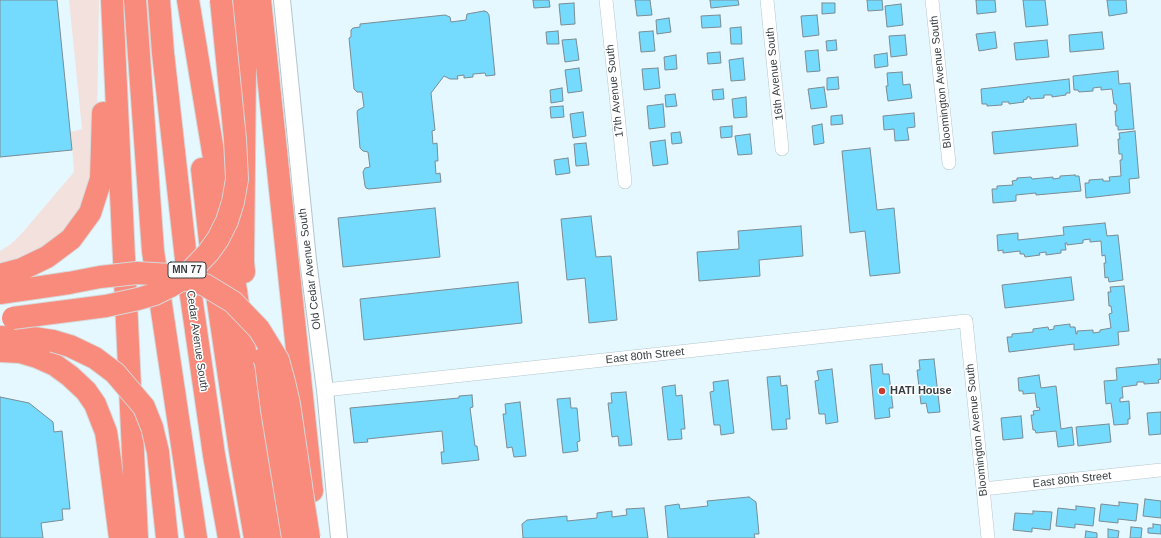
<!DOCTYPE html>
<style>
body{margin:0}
canvas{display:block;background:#e5f8ff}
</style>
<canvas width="1161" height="538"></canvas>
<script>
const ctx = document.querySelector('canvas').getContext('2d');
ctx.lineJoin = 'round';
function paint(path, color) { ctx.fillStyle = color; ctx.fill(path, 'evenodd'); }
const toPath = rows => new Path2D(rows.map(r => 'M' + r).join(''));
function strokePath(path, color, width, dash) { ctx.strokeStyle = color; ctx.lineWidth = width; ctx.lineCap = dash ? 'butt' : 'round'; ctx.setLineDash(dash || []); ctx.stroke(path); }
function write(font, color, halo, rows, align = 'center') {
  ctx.font = font + ' Arial,sans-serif'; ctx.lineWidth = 3; ctx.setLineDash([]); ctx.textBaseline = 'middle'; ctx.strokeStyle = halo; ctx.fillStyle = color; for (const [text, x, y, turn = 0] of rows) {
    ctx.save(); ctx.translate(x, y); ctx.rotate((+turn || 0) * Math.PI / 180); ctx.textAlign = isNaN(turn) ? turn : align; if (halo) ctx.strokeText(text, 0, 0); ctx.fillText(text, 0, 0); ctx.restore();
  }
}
paint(toPath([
 [69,0,99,0,97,124,89,199,50,247,0,267,0,251,11,244,23,232,74,172,71,132,82,129]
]), '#f3e1de');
const building = toPath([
 [0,0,57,0,72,150,0,157,0,0],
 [533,0,549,0,550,7,534,8,533,0],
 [635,0,650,0,652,15,637,16,635,0],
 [710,0,738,0,739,5,711,8,710,0],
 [867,0,882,0,883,10,868,11,867,0],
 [976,0,995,0,996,12,977,14,976,0],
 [1023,0,1045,0,1048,25,1026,27,1023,0],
 [1107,0,1126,0,1127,13,1109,16,1107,0],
 [574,3,575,24,561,25,559,4,574,3],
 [822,3,835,3,835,13,822,14,822,3],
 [901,4,903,25,887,27,885,6,901,4],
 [484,11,487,12,489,15,495,75,486,76,485,73,473,74,473,77,464,78,464,75,457,76,458,79,450,79,444,76,431,93,435,130,432,131,433,144,437,143,438,161,435,161,436,174,440,173,441,182,369,189,366,188,365,186,363,172,365,168,370,167,368,152,363,151,360,148,357,112,358,110,364,107,362,92,357,92,354,89,349,38,351,37,351,30,353,28,360,27,360,24,445,15,450,17,451,22,466,20,467,14,484,11],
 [720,15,721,27,702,28,701,16,720,15],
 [817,15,819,35,803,37,801,16,817,15],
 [669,18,671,32,657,34,656,20,669,18],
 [741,27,742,44,731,44,730,28,741,27],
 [558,31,559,44,547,44,546,32,558,31],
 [653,31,655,51,641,52,639,32,653,31],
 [995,32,997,48,979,51,976,34,995,32],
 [1102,32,1104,49,1070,52,1069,35,1102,32],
 [905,35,907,55,891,57,889,36,905,35],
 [576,39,579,60,565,62,562,40,576,39],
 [836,40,837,50,827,51,826,41,836,40],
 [1047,40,1049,57,1016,60,1014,43,1047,40],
 [818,50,820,71,807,72,805,51,818,50],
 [720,52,721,63,708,64,707,53,720,52],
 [887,53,888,66,875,68,874,55,887,53],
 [676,55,677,69,665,70,664,57,676,55],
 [743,58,745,80,731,81,729,60,743,58],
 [579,68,582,91,568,93,565,70,579,68],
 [658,68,660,88,644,90,642,69,658,68],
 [1118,71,1119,84,1130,83,1134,129,1118,130,1118,126,1116,126,1115,111,1117,111,1116,104,1114,104,1112,89,1101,90,1101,87,1093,88,1093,91,1079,92,1078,90,1074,90,1073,76,1118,71],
 [902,72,903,85,910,84,912,98,888,101,886,86,888,86,887,73,902,72],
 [838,77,839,89,827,90,827,78,838,77],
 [1069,79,1070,93,1066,93,1066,95,1052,97,1052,95,1044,95,1044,98,1030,99,1030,97,1027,97,1027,99,1023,100,1024,102,1009,104,1009,102,1002,102,1002,105,987,106,987,104,982,104,981,89,1069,79],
 [824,87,827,107,811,109,808,89,824,87],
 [562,88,563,101,551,103,550,90,562,88],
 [723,89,724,99,713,100,712,90,723,89],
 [675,94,677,106,666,107,665,95,675,94],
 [746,97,747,117,734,118,732,99,746,97],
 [663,104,665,127,649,129,647,106,663,104],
 [563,106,564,117,551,118,550,107,563,106],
 [583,112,586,136,573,138,570,114,583,112],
 [914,113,915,127,907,128,909,140,895,141,894,129,884,130,883,116,914,113],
 [842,115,843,124,831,125,831,116,842,115],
 [822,124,824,143,814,145,812,126,822,124],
 [1076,124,1078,146,994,154,992,132,1076,124],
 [732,126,732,137,721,138,720,127,732,126],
 [1135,131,1139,178,1129,179,1130,193,1086,198,1085,183,1089,183,1089,180,1103,179,1103,181,1110,181,1109,177,1121,176,1120,160,1122,160,1122,154,1119,154,1118,139,1120,139,1119,133,1135,131],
 [680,132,682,143,672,144,671,133,680,132],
 [750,134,752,154,738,155,735,136,750,134],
 [665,140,668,164,653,166,650,142,665,140],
 [586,143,589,165,576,166,574,144,586,143],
 [870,148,877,210,894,208,900,273,870,276,865,231,850,233,842,151,870,148],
 [568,158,570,173,556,175,554,160,568,158],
 [1075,175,1075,176,1079,176,1081,191,1036,195,1036,193,1016,195,1016,201,993,203,992,189,997,189,997,186,1013,185,1012,181,1017,180,1017,178,1031,177,1032,179,1053,177,1053,179,1060,178,1060,176,1075,175],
 [435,208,440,257,343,267,338,218,435,208],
 [591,216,596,257,611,256,617,320,589,323,585,278,567,280,561,219,591,216],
 [1105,223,1107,236,1118,235,1123,280,1109,282,1108,277,1105,278,1104,263,1106,263,1105,255,1102,256,1101,241,1090,242,1090,239,1083,240,1083,243,1067,245,1067,243,1065,243,1066,250,1061,250,1061,253,1046,255,1046,252,1039,253,1040,255,1025,257,1024,254,1020,254,1020,251,1003,253,1003,250,998,251,997,235,1018,233,1018,240,1064,235,1063,227,1105,223],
 [801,226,803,256,759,260,760,276,699,281,697,252,739,249,738,231,801,226],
 [1071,277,1074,300,1005,308,1002,285,1071,277],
 [518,282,522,323,364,340,360,299,518,282],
 [1124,286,1129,331,1118,332,1119,345,1074,350,1074,344,1009,352,1007,337,1012,337,1012,334,1033,332,1033,329,1048,327,1049,330,1054,329,1054,326,1070,324,1070,327,1075,327,1076,334,1077,334,1077,331,1093,330,1093,333,1100,332,1100,330,1111,328,1109,314,1112,313,1111,306,1109,306,1108,292,1111,292,1110,287,1124,286],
 [934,359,940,412,928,413,926,403,921,404,917,370,920,370,919,360,934,359],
 [1158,359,1161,359,1161,379,1158,380,1159,383,1144,384,1144,382,1137,382,1137,385,1122,387,1123,398,1120,398,1120,402,1129,401,1130,419,1128,419,1128,424,1114,425,1111,403,1106,404,1104,381,1117,380,1116,368,1159,364,1158,359],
 [882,364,883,374,889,374,893,408,889,408,890,417,875,419,870,365,882,364],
 [832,369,838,422,826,424,825,414,819,414,815,381,819,380,817,371,832,369],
 [1039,375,1041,388,1056,386,1061,429,1072,427,1074,445,1058,447,1056,431,1036,433,1035,430,1033,430,1031,415,1034,415,1033,411,1040,410,1039,407,1037,408,1035,393,1023,394,1023,391,1019,391,1018,378,1039,375],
 [780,376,781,386,787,385,790,419,786,419,787,429,772,430,767,377,780,376],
 [728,380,734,433,721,435,720,425,714,425,710,392,714,391,713,382,728,380],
 [675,385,676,396,682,395,685,429,681,429,682,439,668,440,662,387,675,385],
 [626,392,632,445,619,446,618,436,612,437,608,403,612,403,611,393,626,392],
 [472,395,473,407,470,408,475,446,477,446,479,460,442,464,441,452,444,452,442,431,367,439,368,442,354,443,350,408,459,398,459,396,472,395],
 [0,397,29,403,53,422,54,432,62,431,70,509,62,509,63,520,41,523,43,538,0,538,0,397],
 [570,398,571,408,577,408,580,441,577,442,578,451,563,453,557,399,570,398],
 [520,402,526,456,514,457,512,447,507,448,503,414,506,414,505,404,520,402],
 [1161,412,1161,434,1149,435,1147,413,1161,412],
 [1021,416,1023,438,1003,440,1001,418,1021,416],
 [1109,424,1111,442,1078,446,1076,427,1109,424],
 [749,497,756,502,759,534,754,534,755,538,668,538,665,506,679,504,680,509,708,506,707,501,749,497],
 [1145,499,1161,501,1161,518,1143,516,1145,499],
 [1119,502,1138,504,1136,521,1118,519,1118,523,1099,521,1101,504,1119,506,1119,502],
 [1076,506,1095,508,1093,526,1075,524,1075,528,1056,526,1058,508,1076,510,1076,506],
 [644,508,648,538,523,538,522,524,527,520,567,516,567,521,597,518,597,513,612,511,612,517,627,515,626,509,644,508],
 [1033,511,1052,512,1050,530,1032,528,1032,532,1013,530,1015,513,1033,514,1033,511],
 [1153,524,1161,525,1161,534,1148,533,1148,528,1153,528,1153,524],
 [1131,527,1142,528,1141,538,1130,538,1131,527],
 [1108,529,1119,531,1118,538,1108,538,1108,529],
 [1086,531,1097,533,1097,538,1085,538,1086,531]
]);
paint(building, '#74dafe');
strokePath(building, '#7b8c93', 1);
const minor = toPath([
 [606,0,625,182],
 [767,0,782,149],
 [932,0,949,163],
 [325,390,966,321,988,538],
 [983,489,1161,470]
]);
const tertiary = toPath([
 [282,0,308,260,325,390,339,538]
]);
const motorway = toPath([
 [112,0,137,538],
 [135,0,153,251,196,538],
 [159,0,163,53,187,268,214,455,229,538],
 [188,0,236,291,269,512,274,538],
 [238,0,245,67,243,262,244,272],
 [260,0,312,491],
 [202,169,213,268,240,451,255,538],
 [0,275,22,269,47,257,71,239,90,213,101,179,103,113],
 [0,293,69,283],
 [0,337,33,338,53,341],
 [0,351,20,352,37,357,55,365,70,376,86,391,95,404,106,432,108,445,120,538],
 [162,491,167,538]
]);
strokePath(minor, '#b4c6cd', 14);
strokePath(tertiary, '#b4c6cd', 18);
strokePath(motorway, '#d7d8d9', 24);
strokePath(minor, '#fff', 13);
strokePath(tertiary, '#fff', 16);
strokePath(motorway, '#f98b7c', 22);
const motorwayBridge = toPath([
 [69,283,100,277,137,273,170,275,205,285,233,302,259,329,278,360,284,382,289,404,304,506,309,538],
 [13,318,106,306,138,299,155,294,169,287,184,278,208,253,218,239,227,221,233,202,237,179,235,139,221,0],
 [53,341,70,346,95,358,115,373,144,407,152,427,158,452,162,491],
 [264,358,266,363,272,410,293,538]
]);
strokePath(motorwayBridge, '#d7d8d9', 24, []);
strokePath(motorwayBridge, '#f98b7c', 22);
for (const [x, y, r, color] of [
 [882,391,4,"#c93c2f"]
]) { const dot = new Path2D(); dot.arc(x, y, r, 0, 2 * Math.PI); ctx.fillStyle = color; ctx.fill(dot); strokePath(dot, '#fff', 1.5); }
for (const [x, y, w] of [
 [187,270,38]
]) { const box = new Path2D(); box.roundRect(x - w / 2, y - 8, w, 16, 3); ctx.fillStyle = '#fff'; ctx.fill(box); strokePath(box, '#373e41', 1); }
write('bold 10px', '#373e41', null, [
 ["MN 77",187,270]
]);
write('11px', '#373e41', '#fff', [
 ["16th Avenue South",775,74,-96],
 ["Bloomington Avenue South",941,82,-96],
 ["17th Avenue South",615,91,-96],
 ["Old Cedar Avenue South",310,269,-97],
 ["Cedar Avenue South",197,341,82],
 ["East 80th Street",645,356,-6],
 ["Bloomington Avenue South",977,430,-96],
 ["East 80th Street",1072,480,-6]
]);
write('bold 11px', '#373e41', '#fff', [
 ["HATI House",890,391]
], 'left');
</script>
